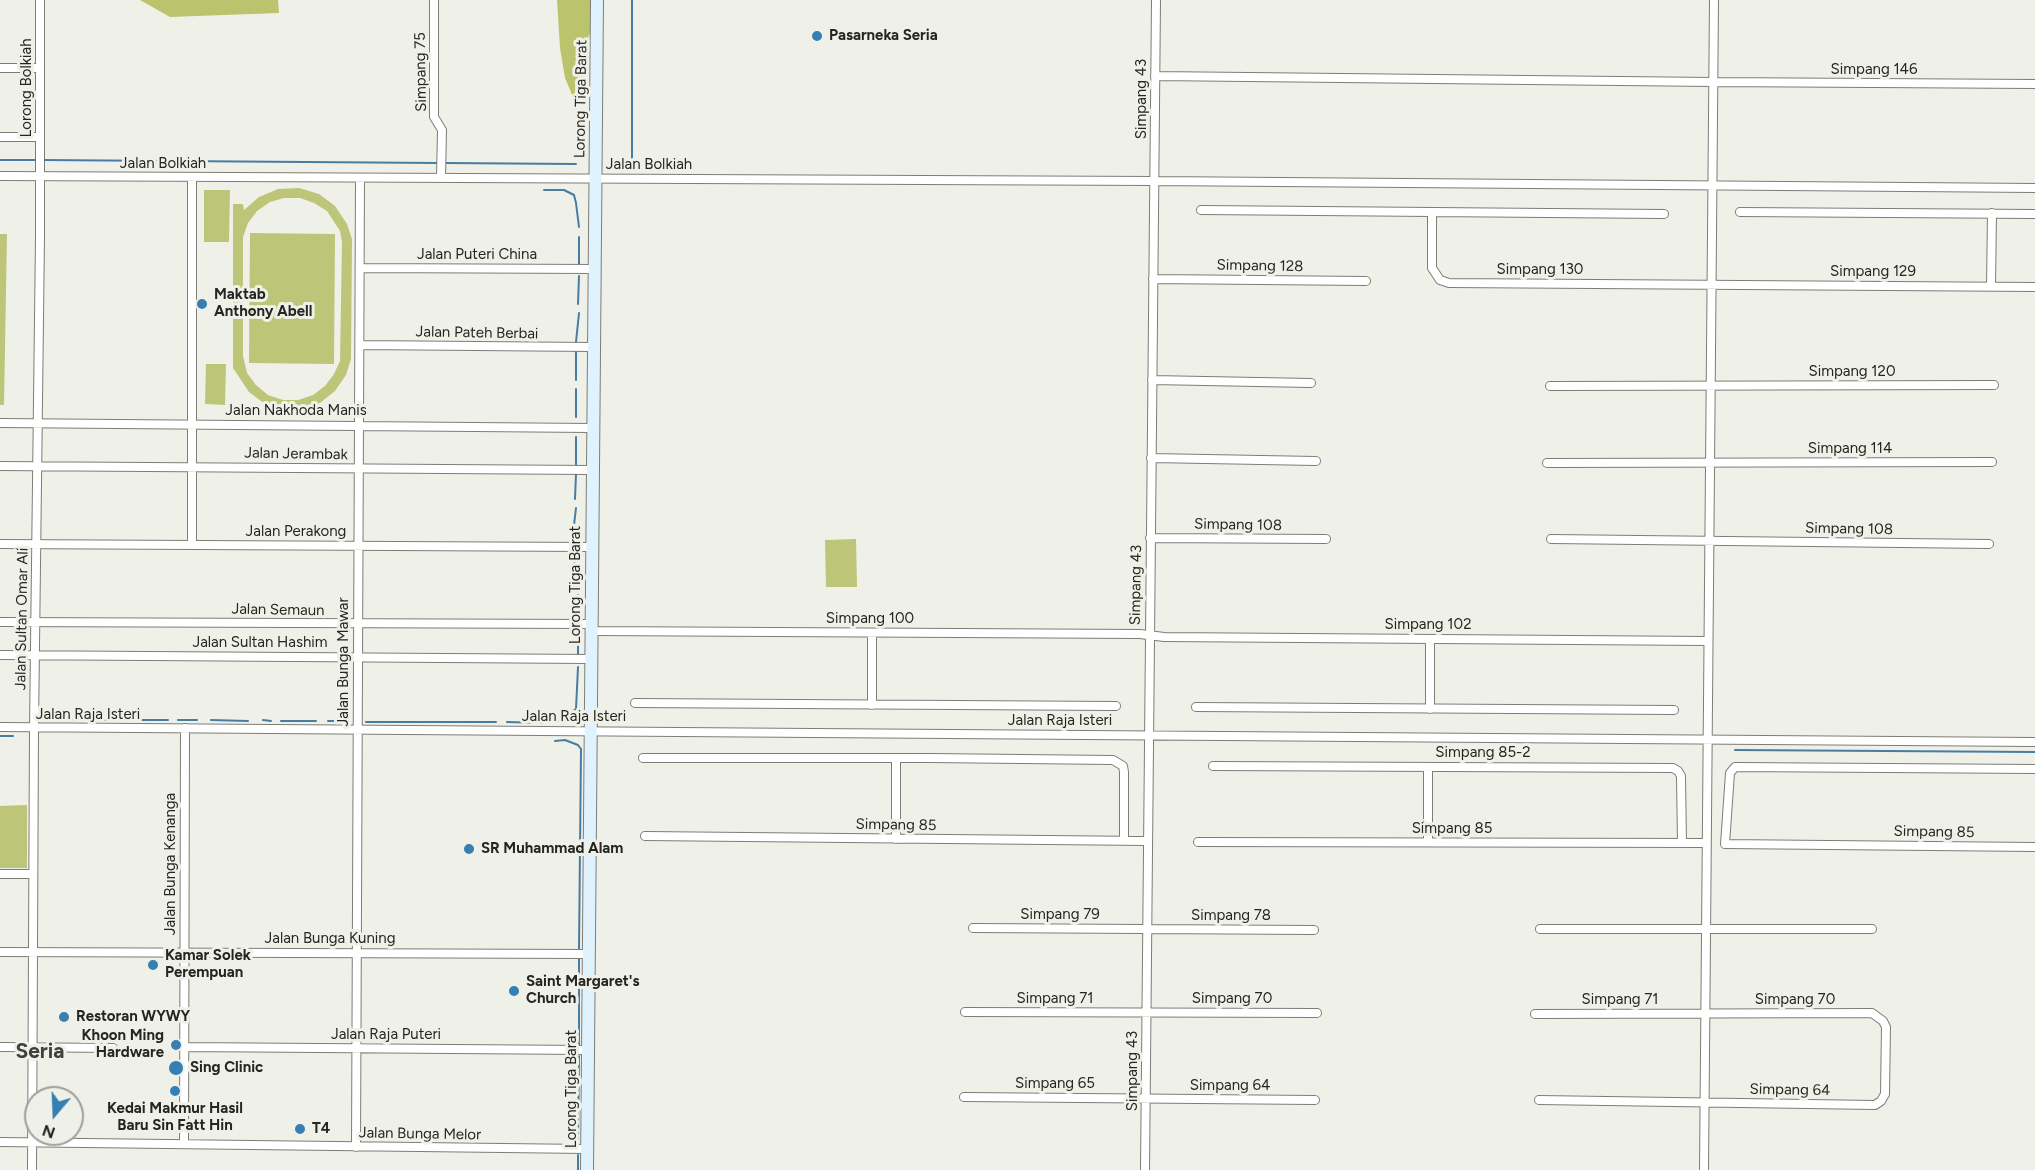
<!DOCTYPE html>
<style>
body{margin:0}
#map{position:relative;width:2035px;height:1170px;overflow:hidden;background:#eff1e8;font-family:Figtree,sans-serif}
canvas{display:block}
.north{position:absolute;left:24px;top:1086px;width:60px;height:60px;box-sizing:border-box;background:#eff1e8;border:2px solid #9e9f99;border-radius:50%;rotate:199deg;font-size:16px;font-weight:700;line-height:24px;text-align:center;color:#252522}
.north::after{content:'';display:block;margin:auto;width:21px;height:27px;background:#367fb3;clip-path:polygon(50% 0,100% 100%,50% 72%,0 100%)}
</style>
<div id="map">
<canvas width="2035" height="1170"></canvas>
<div class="north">N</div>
</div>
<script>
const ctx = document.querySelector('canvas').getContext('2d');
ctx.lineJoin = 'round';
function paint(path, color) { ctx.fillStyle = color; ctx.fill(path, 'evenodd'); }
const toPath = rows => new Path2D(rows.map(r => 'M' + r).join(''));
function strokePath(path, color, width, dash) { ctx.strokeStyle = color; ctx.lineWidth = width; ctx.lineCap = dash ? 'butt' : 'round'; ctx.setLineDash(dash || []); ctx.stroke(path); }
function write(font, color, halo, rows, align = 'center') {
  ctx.font = font + ' Figtree,sans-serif'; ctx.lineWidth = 6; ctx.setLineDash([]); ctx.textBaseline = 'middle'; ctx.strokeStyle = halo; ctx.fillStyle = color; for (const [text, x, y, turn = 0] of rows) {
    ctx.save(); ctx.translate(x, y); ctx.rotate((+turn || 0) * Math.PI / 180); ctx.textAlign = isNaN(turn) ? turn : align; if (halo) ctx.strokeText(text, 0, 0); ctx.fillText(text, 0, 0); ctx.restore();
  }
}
paint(toPath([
 [299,188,319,194,335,206,347,224,352,239,351,359,346,375,335,391,320,403,302,409,283,409,265,404,249,392,233,368,233,204,243,204,244,210,259,197,278,189],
 [284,198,300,198,314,203,327,211,340,231,342,242,340,361,334,374,325,386,313,395,298,400,283,400,268,395,256,385,247,373,243,356,243,237,248,223,257,211,270,202],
 [204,190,230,190,229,242,204,242],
 [250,233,335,234,334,364,249,363],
 [0,234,7,234,4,405,0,405],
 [206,364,226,364,225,405,205,404],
 [856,539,857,587,826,587,825,540],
 [27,805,27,868,0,868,0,806]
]), '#bcc578');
paint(toPath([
 [140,0,278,0,279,13,170,17],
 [557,0,592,0,593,26,582,51,585,77,582,93,573,97,565,78,560,48]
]), '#bbc46c');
strokePath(toPath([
 [0,160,36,160],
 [42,160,438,163],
 [444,163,576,164],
 [612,165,632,164,632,0],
 [544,190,564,190,574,195,576,203,579,227],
 [579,264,579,237],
 [578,304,579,276],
 [576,342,579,313],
 [576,380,576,351],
 [576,389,576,417],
 [576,437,576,465],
 [575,499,576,474],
 [572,542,576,508],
 [572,554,579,578,578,585],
 [578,619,578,595],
 [578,654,578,630],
 [58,719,109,720],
 [118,720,168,720],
 [178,720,197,720],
 [211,720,248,721],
 [263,720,271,721],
 [281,721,316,721],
 [328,721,347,721],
 [366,722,496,722],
 [507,722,545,723],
 [555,722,559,721,576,709,578,667],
 [0,736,13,736],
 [555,741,565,740,578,745,581,749,579,950],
 [1735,750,2035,752],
 [579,1046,579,958],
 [578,1142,579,1056],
 [578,1155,578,1170]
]), '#477ca3', 2);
const street = toPath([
 [434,0,434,117,442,130,441,178],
 [0,68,40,68],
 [1155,76,1713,82,2035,84],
 [0,137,40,137],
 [0,176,1154,181,2035,188],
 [192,177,192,544],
 [1201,210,1664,214],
 [1432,212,1432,268,1440,280,1449,283,2035,287],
 [1740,212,2035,214],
 [360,268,594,269],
 [1153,279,1366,281],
 [1991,286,1992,213],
 [360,345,593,347],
 [1152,380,1311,383],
 [1550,386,1994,385],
 [0,423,592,428],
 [1151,458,1316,461],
 [1547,463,1992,462],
 [0,466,592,470],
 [1150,538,1326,539],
 [1551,539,1989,544],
 [0,544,592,547],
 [0,622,591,624],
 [591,631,1140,634,1164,637,1708,641],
 [872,633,872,705],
 [0,655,591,659],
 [635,703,1116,706],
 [1196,707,1674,710],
 [1430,709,1430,639],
 [0,727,2035,742],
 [643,758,930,758,1113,760,1123,766,1124,772,1124,841],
 [896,758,896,839],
 [1213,766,1673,768,1678,771,1681,776,1682,843],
 [2035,769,1735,767,1730,773,1725,844,2035,847],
 [645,836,1147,841],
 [1198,842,1706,843],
 [1428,842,1428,767],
 [0,874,33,874],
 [973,928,1314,930],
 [1540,929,1872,929],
 [0,952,589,954],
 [965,1012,1317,1013],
 [1535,1014,1872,1013,1883,1021,1886,1027,1885,1094,1881,1101,1875,1105,1539,1100],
 [0,1047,113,1048],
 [184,1047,587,1050],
 [964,1097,1315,1100],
 [0,1142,587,1149],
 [184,1144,185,728],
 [356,1147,360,178],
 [32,1170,34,728,40,237,40,0],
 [1145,1170,1156,0],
 [1704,1170,1714,0]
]);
const secondary = toPath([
 [587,1170,597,0]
]);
strokePath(street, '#7c7e76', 10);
strokePath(secondary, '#7c7e76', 14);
strokePath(street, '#fff', 8);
strokePath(secondary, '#e1f2ff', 12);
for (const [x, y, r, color] of [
 [817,36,6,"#367fb3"],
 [202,304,6,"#367fb3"],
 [469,849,6,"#367fb3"],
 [153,965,6,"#367fb3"],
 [514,991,6,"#367fb3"],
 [64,1017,6,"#367fb3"],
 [176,1045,6,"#367fb3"],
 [176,1068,8,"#367fb3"],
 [175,1091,6,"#367fb3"],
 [300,1129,6,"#367fb3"]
]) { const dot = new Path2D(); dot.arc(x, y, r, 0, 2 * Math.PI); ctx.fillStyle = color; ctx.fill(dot); strokePath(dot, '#eff1e8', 2); }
write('bold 15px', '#252522', '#eff1e8', [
 ["Pasarneka Seria",829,36],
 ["Maktab",214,295],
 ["Anthony Abell",214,312],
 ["SR Muhammad Alam",481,849],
 ["Kamar Solek",165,956],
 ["Perempuan",165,973],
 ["Saint Margaret's",526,982],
 ["Church",526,999],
 ["Restoran WYWY",76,1017],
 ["Khoon Ming",164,1036,"right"],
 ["Hardware",164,1053,"right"],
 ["Sing Clinic",190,1068],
 ["Kedai Makmur Hasil",175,1109,"center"],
 ["Baru Sin Fatt Hin",175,1126,"center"],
 ["T4",312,1129]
], 'left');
write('15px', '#252522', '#eff1e8', [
 ["Simpang 146",1874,70],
 ["Simpang 75",421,72,-91],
 ["Lorong Bolkiah",27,88,-90],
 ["Lorong Tiga Barat",581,99,-89],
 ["Simpang 43",1142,99,-90],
 ["Jalan Bolkiah",163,164],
 ["Jalan Bolkiah",649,165],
 ["Jalan Puteri China",477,255],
 ["Simpang 128",1260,266,1],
 ["Simpang 130",1540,270],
 ["Simpang 129",1873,272],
 ["Jalan Pateh Berbai",477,333,1],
 ["Simpang 120",1852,372],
 ["Jalan Nakhoda Manis",296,411],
 ["Simpang 114",1850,449],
 ["Jalan Jerambak",296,454,1],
 ["Simpang 108",1238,525,1],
 ["Simpang 108",1849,529,1],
 ["Jalan Perakong",296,532],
 ["Lorong Tiga Barat",576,585,-90],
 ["Simpang 43",1136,585,-89],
 ["Jalan Semaun",278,610,1],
 ["Jalan Sultan Omar Ali",22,619,-89],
 ["Simpang 100",870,619],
 ["Simpang 102",1428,625],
 ["Jalan Sultan Hashim",260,643],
 ["Jalan Bunga Mawar",344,662,-90],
 ["Jalan Raja Isteri",88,715],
 ["Jalan Raja Isteri",574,717],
 ["Jalan Raja Isteri",1060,721],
 ["Simpang 85-2",1483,753],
 ["Simpang 85",896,825,1],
 ["Simpang 85",1452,829],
 ["Simpang 85",1934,832,1],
 ["Jalan Bunga Kenanga",171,864,-90],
 ["Simpang 79",1060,915],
 ["Simpang 78",1231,916],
 ["Jalan Bunga Kuning",330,939],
 ["Simpang 71",1055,999],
 ["Simpang 70",1232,999],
 ["Simpang 71",1620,1000],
 ["Simpang 70",1795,1000],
 ["Jalan Raja Puteri",386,1035],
 ["Simpang 43",1133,1071,-90],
 ["Simpang 65",1055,1084],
 ["Simpang 64",1230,1086],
 ["Lorong Tiga Barat",572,1089,-90],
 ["Simpang 64",1790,1090,1],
 ["Jalan Bunga Melor",420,1134,1]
]);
write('bold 21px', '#40413a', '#eff1e8', [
 ["Seria",40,1052]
]);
</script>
